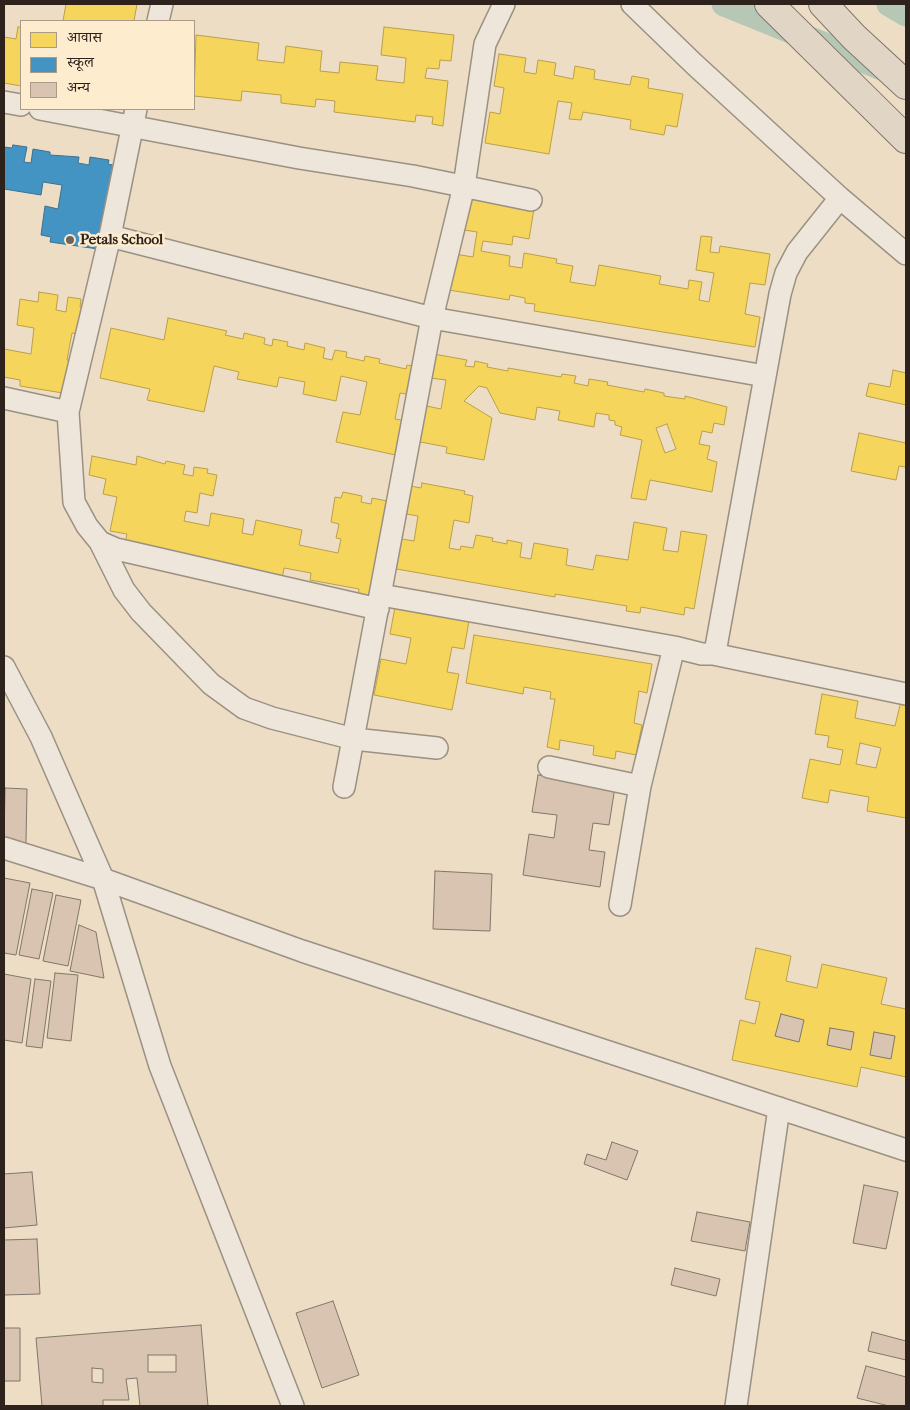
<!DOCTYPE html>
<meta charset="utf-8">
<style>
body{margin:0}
#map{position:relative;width:910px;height:1410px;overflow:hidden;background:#edddc4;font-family:"IM FELL French Canon","Noto Serif Devanagari",serif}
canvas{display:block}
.frame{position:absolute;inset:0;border:5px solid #2d221c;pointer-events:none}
.legend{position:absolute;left:20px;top:20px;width:175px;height:90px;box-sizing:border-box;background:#feecce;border:1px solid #aa9b87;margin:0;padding:6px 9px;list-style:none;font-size:15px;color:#2d221c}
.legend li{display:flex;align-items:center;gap:10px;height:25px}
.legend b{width:25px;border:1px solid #aa9b87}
</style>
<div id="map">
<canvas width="910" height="1410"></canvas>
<div class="frame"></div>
<ul class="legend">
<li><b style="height:14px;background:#f6d55c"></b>आवास</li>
<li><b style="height:14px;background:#4393c3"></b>स्कूल</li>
<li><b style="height:14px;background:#d8c4b0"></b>अन्य</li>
</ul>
</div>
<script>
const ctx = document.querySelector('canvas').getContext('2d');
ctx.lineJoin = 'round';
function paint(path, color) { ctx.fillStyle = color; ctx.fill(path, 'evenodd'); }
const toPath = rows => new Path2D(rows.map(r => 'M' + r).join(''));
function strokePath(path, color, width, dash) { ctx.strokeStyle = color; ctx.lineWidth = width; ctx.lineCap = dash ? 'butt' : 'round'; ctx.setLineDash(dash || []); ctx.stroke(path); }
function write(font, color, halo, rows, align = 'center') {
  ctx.font = font + ' "IM FELL French Canon",serif'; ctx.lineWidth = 5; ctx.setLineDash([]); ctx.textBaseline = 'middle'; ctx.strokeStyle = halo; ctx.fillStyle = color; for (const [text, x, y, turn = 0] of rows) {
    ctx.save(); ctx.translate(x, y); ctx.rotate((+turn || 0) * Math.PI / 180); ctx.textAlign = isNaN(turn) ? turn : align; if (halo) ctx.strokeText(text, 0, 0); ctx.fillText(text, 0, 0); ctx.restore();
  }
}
const homes = toPath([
 [66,4,137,4,134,21,63,21,66,4],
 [18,27,21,27,21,86,4,83,4,37,16,39,18,27],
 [384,27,454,35,451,61,440,60,439,69,427,68,425,78,448,81,443,126,432,124,433,117,416,115,415,122,334,112,335,101,316,99,315,107,281,103,281,95,242,91,241,101,194,96,196,35,259,43,257,60,284,63,286,46,322,51,320,71,339,73,340,62,378,66,376,80,404,83,406,58,381,55,384,27],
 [499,54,526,58,524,72,536,74,538,60,556,63,554,75,573,79,575,66,595,70,594,79,630,85,632,76,649,79,648,88,683,94,677,127,666,125,664,135,630,129,631,120,583,112,581,120,569,119,572,103,558,101,549,154,485,143,490,112,500,114,504,88,494,86,499,54],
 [463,198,534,209,529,239,513,236,512,245,483,241,481,251,510,256,509,266,522,268,524,253,557,259,556,263,573,266,570,282,595,286,599,265,661,276,659,284,688,289,689,280,702,282,699,300,709,302,714,273,696,270,701,236,712,237,710,252,719,253,720,246,770,254,765,285,750,283,745,314,760,317,755,347,534,311,535,304,525,303,525,298,510,295,509,300,449,290,455,254,473,257,477,232,458,229,463,198],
 [39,292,58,295,56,310,66,312,68,297,81,299,80,307,92,309,85,335,72,333,67,360,74,361,69,394,20,386,20,380,4,377,4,349,31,354,34,328,17,325,20,299,38,302,39,292],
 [168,318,227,331,225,335,243,339,244,333,265,338,264,344,272,346,273,339,288,342,287,346,304,350,305,343,325,348,323,358,332,360,335,350,347,352,346,357,364,361,365,356,380,359,379,363,406,369,407,365,418,367,412,395,400,393,395,419,407,421,400,456,336,442,343,412,360,415,367,382,341,376,336,401,303,394,305,382,279,377,277,387,237,379,239,372,214,366,204,412,147,400,150,389,100,378,111,328,164,340,168,318],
 [434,354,467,360,465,366,474,367,475,361,488,364,487,367,508,371,508,368,561,377,562,374,576,376,574,383,588,386,589,379,608,382,607,385,644,392,645,389,664,393,664,396,685,399,685,396,727,407,724,425,714,423,712,433,702,431,699,444,710,446,707,459,717,462,712,492,650,480,646,500,631,498,642,440,620,435,622,427,615,425,615,421,609,420,609,415,596,413,594,427,558,420,560,411,537,407,535,420,500,413,487,388,479,386,464,401,492,418,484,460,446,453,447,447,415,441,422,405,441,409,446,380,430,378,434,354],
 [667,424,676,449,665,453,656,428,667,424],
 [893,370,906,373,906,405,866,396,869,383,890,387,893,370],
 [859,433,906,443,906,467,899,466,896,480,851,471,859,433],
 [92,456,136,465,137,456,165,464,166,461,185,465,183,474,193,476,194,467,208,469,207,473,217,475,213,496,200,493,197,513,186,511,184,521,209,526,211,513,244,519,242,533,253,535,256,520,302,530,299,545,338,553,341,539,336,538,339,524,331,522,335,497,341,498,343,492,362,496,361,502,371,504,372,498,392,502,373,600,358,597,359,589,310,580,311,573,284,568,281,586,124,549,127,534,110,531,117,497,103,494,106,479,89,475,92,456],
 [422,483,465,491,464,494,473,496,469,523,454,520,449,548,460,550,461,546,473,548,476,535,493,538,492,541,507,544,507,540,522,543,520,557,531,559,534,543,568,549,566,565,593,570,596,555,628,560,634,522,667,528,663,550,678,552,681,531,707,535,694,609,685,607,684,615,641,607,640,613,626,611,627,606,555,594,555,597,391,568,396,538,414,541,418,516,401,513,406,485,421,488,422,483],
 [395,607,469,621,464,649,452,647,447,672,459,674,452,710,374,695,381,659,406,664,411,638,390,634,395,607],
 [474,635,652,664,647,693,639,691,634,723,642,725,636,755,616,751,615,759,593,755,594,746,560,740,559,750,547,747,555,699,550,699,551,692,524,687,523,694,466,683,474,635],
 [822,694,858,701,855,718,895,726,902,697,906,699,906,818,867,811,869,797,830,790,828,803,802,798,810,759,840,765,843,750,827,747,829,736,815,734,822,694],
 [860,743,881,748,876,768,856,764,860,743],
 [756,948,791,956,786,981,817,988,822,964,887,978,881,1004,906,1009,906,1077,861,1067,857,1087,732,1060,740,1020,755,1024,760,1002,745,999,756,948]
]);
paint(homes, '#f6d55c');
strokePath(homes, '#ba9f49', 1);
const schools = toPath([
 [13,145,27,147,24,162,31,163,33,149,50,152,50,155,79,157,78,163,89,165,90,157,109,160,108,164,117,166,105,250,50,242,51,237,41,235,45,206,58,209,62,185,43,182,41,195,4,189,4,147,12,148,13,145]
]);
paint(schools, '#4393c3');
strokePath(schools, '#3c7191', 1);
strokePath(toPath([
 [724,4,889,71],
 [889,4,906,14]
]), '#b7c7b6', 25);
const building = toPath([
 [538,775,615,787,609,825,593,823,589,850,605,852,600,887,523,875,529,834,554,838,557,815,532,812,538,775],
 [5,788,27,789,26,843,4,842,5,788],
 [435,871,492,874,490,931,433,929,435,871],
 [4,878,30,883,16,955,4,953,4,878],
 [32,889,53,893,39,959,19,955,32,889],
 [56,895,81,900,68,966,43,961,56,895],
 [79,925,96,932,104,978,70,971,79,925],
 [55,973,78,975,71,1041,47,1038,55,973],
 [4,974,31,979,22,1043,4,1040,4,974],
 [35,979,51,981,42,1048,26,1046,35,979],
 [781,1014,804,1020,799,1042,775,1036,781,1014],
 [830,1028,854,1032,851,1050,827,1045,830,1028],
 [874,1032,895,1036,891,1059,870,1055,874,1032],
 [612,1142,638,1151,627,1180,584,1164,587,1154,606,1160,612,1142],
 [32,1172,37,1225,4,1228,4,1174,32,1172],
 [864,1185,898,1192,886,1249,853,1243,864,1185],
 [697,1212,750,1222,745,1251,691,1241,697,1212],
 [37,1239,40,1294,4,1295,4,1240,37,1239],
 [675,1268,720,1279,716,1296,671,1285,675,1268],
 [333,1301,359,1375,322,1388,296,1313,333,1301],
 [201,1325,208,1406,140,1406,137,1378,126,1379,129,1400,103,1400,103,1406,42,1406,36,1338,201,1325],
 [148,1355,176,1355,176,1372,148,1372,148,1355],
 [92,1368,103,1369,103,1383,92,1382,92,1368],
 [4,1328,20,1328,20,1381,4,1381,4,1328],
 [872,1332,906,1341,906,1360,868,1351,872,1332],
 [866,1366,906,1377,906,1406,889,1406,857,1398,866,1366]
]);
paint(building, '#d8c4b0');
strokePath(building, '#80776b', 1);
const minor = toPath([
 [632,4,694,64,840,198,906,254],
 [158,21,162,4],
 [4,102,21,105],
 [40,109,299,158,413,176,531,200],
 [136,109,110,236,68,412,74,502,87,526,100,542,116,549,378,609],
 [110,236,432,318,765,376],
 [4,398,68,412],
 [100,542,124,590,141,612,211,684,244,708,272,718,354,739,437,748],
 [381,595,674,647,702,654,713,654,906,694],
 [713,654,716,647,780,294,786,273,797,252,840,198],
 [4,667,41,737,103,879,160,1066,293,1406],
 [549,767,640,786],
 [344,787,432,318,464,186,485,44,504,4],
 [4,848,103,879,302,951,906,1150],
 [620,905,640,786,674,647],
 [736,1406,779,1108]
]);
const trunk = toPath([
 [769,4,906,139],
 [823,4,854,37,906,85]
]);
strokePath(minor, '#9a9182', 24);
strokePath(trunk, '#80776b', 30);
strokePath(minor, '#eee6da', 21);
strokePath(trunk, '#e1d6c5', 28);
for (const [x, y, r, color] of [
 [70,240,5,"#706357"]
]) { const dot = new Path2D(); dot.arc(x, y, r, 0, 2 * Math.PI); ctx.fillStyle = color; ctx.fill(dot); strokePath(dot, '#feecce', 2); }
write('bold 15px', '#2d221c', '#feecce', [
 ["Petals School",80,240]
], 'left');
</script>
